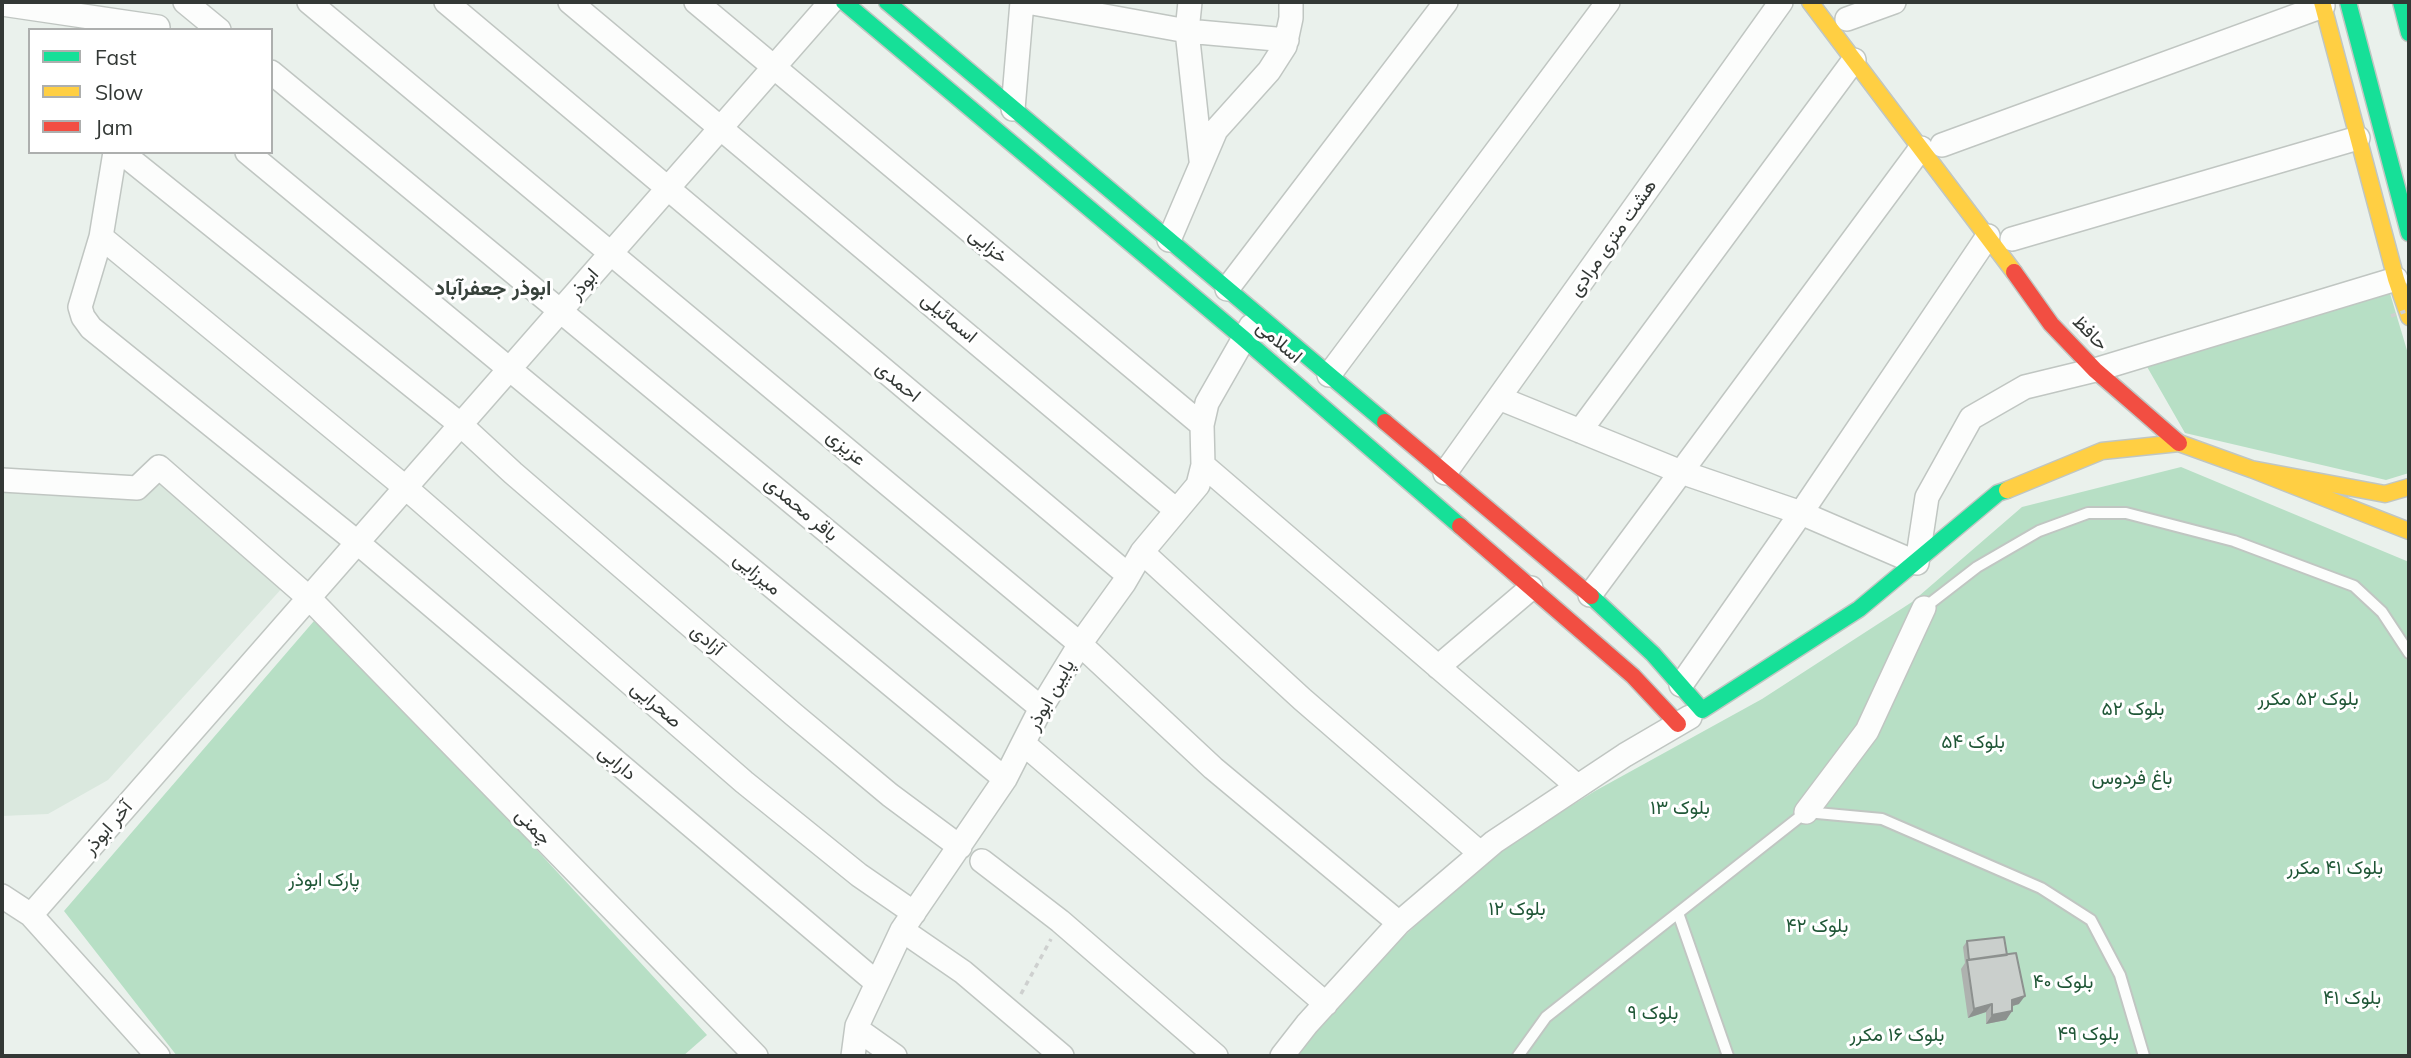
<!DOCTYPE html>
<meta charset="utf-8">
<style>
body{margin:0}
#map{position:relative;width:2411px;height:1058px;overflow:hidden;background:#eaf1ec;font-family:Mulish,sans-serif}
canvas{display:block}
.frame{position:absolute;inset:0;border:4px solid #333835;pointer-events:none}
.legend{position:absolute;left:28px;top:28px;width:245px;height:126px;box-sizing:border-box;background:#fff;border:2px solid #adafae;margin:0;padding:9px 12px;list-style:none;font-size:21px;color:#333835}
.legend li{display:flex;align-items:center;gap:14px;height:35px}
.legend b{width:35px;border:2px solid #adafae}
</style>
<div id="map">
<canvas width="2411" height="1058"></canvas>
<div class="frame"></div>
<ul class="legend">
<li><b style="height:9px;background:#16e098"></b>Fast</li>
<li><b style="height:9px;background:#ffcf43"></b>Slow</li>
<li><b style="height:9px;background:#f24e42"></b>Jam</li>
</ul>
</div>
<script>
const ctx = document.querySelector('canvas').getContext('2d');
ctx.lineJoin = 'round';
function paint(path, color) { ctx.fillStyle = color; ctx.fill(path, 'evenodd'); }
const toPath = rows => new Path2D(rows.map(r => 'M' + r).join(''));
function strokePath(path, color, width, dash) { ctx.strokeStyle = color; ctx.lineWidth = width; ctx.lineCap = dash ? 'butt' : 'round'; ctx.setLineDash(dash || []); ctx.stroke(path); }
function write(font, color, halo, rows, align = 'center') {
  ctx.font = font + ' Mulish,Vazirmatn,sans-serif'; ctx.lineWidth = 6; ctx.setLineDash([]); ctx.textBaseline = 'middle'; ctx.strokeStyle = halo; ctx.fillStyle = color; for (const [text, x, y, turn = 0] of rows) {
    ctx.save(); ctx.translate(x, y); ctx.rotate((+turn || 0) * Math.PI / 180); ctx.textAlign = isNaN(turn) ? turn : align; if (halo) ctx.strokeText(text, 0, 0); ctx.fillText(text, 0, 0); ctx.restore();
  }
}
paint(toPath([
 [158,476,284,586,108,780,48,814,2,816,2,487]
]), '#dae8de');
paint(toPath([
 [2389,290,2409,357,2409,473,2386,480,2185,433,2146,365],
 [2181,467,2409,562,2409,1056,1293,1056,1392,947,1481,866,1519,838,1595,791,1762,699,1912,602,2022,507],
 [320,614,707,1035,683,1056,177,1056,64,911]
]), '#b7dfc5');
const lane = toPath([
 [1924,608,1977,567,2039,531,2088,513,2126,513,2234,541,2354,586,2382,612,2409,653],
 [1678,913,1728,1056],
 [1518,1056,1546,1017,1806,812,1882,819,2041,888,2091,920,2120,975,2144,1056]
]);
const street = toPath([
 [185,2,219,30],
 [309,2,1080,644,1213,768,1399,923],
 [446,2,1128,575],
 [570,2,1176,510],
 [696,2,1202,425],
 [1027,2,1187,31,1287,40],
 [1190,2,1187,31,1201,160],
 [2,4,158,27],
 [1847,19,1894,2],
 [271,72,1041,708],
 [1013,109,1022,2],
 [1942,145,2323,6],
 [115,152,101,237,80,307,83,317,91,328,358,543,877,983],
 [121,152,461,425,513,473,793,714,890,795,960,847],
 [247,152,1005,779],
 [101,237,406,488,744,782,859,875,914,913],
 [2012,239,2358,138],
 [1169,240,1216,130,1269,71,1285,46,1291,18,1291,2],
 [1227,289,1446,2],
 [1329,375,1608,2],
 [1499,398,1681,472,1801,513,1917,563,1927,497,1971,418,2025,387,2095,370,2396,279],
 [1580,431,1854,60],
 [1203,465,1577,786],
 [1445,473,1781,2],
 [2,480,137,488,159,467,309,598,756,1056],
 [1142,552,1302,699,1480,853],
 [1590,595,1921,148],
 [1438,667,1531,588],
 [1681,685,1801,513,1988,236],
 [1024,744,1326,1004],
 [1806,812,1867,731,1924,608],
 [982,861,1060,921,1216,1056],
 [2,896,31,915,158,1056],
 [31,915,831,2],
 [902,930,963,972,1062,1056],
 [857,1029,895,1056],
 [853,1056,857,1026,902,930,1005,779,1041,708,1080,644,1124,583,1142,552,1198,485,1203,465,1202,425,1207,403,1251,326],
 [1282,1056,1307,1024,1399,923,1494,842,1625,755,1690,717]
]);
const fast = toPath([
 [844,2,1243,338,1460,526],
 [887,2,1385,422],
 [2348,2,2409,233],
 [2401,2,2409,33],
 [1591,596,1653,654,1702,710,1859,609,1998,493,2007,490]
]);
const slow = toPath([
 [1810,2,2014,272],
 [2322,2,2396,279,2409,317],
 [2409,487,2385,494,2251,469,2409,531],
 [2007,490,2102,451,2179,443,2251,469]
]);
const jam = toPath([
 [2014,272,2051,324,2095,370,2179,443],
 [1385,422,1591,596],
 [1460,526,1633,676,1678,724]
]);
strokePath(lane, '#c0c6c2', 14);
strokePath(street, '#c0c6c2', 26);
strokePath(fast, '#c0c6c2', 19);
strokePath(slow, '#c0c6c2', 19);
strokePath(jam, '#c0c6c2', 19);
strokePath(toPath([
 [1021,994,1051,939]
]), '#ced0cf', 3.5, [5, 5]);
strokePath(lane, '#fcfdfc', 10);
strokePath(street, '#fcfdfc', 23);
strokePath(fast, '#16e098', 16);
strokePath(slow, '#ffcf43', 16);
strokePath(jam, '#f24e42', 16);
strokePath(toPath([
 [2391,316,2409,310]
]), '#ced0cf', 3.5, [5, 5]);
paint(toPath([
 [1967,941,2019,1004,2012,1006,2012,1011,2006,1020,1986,1024,1986,1012,1968,1018,1961,969,1965,963,1963,947]
]), '#aeb2af');
paint(toPath([
 [2025,996,2019,1004,2006,1008,2012,1000],
 [1992,1004,1986,1012,1968,1018,1974,1009],
 [2012,1011,2006,1020,1986,1024,1992,1015]
]), '#8d918f');
const building = toPath([
 [2004,937,2007,955,1969,960,1967,941,2004,937],
 [2016,953,2025,996,2012,1000,2012,1011,1992,1015,1992,1004,1974,1009,1967,960,2016,953]
]);
paint(building, '#cacfcc');
strokePath(building, '#8d918f', 2);
write('19px', '#333835', '#fff', [
 ["هشت متری مرادی",1613,238,-55],
 ["خزایی",988,246,40],
 ["ابوذر",584,284,-49],
 ["اسمائیلی",949,318,40],
 ["حافظ",2090,333,45],
 ["اسلامی",1279,342,41],
 ["احمدی",898,382,40],
 ["عزیزی",846,448,40],
 ["باقر محمدی",801,509,40],
 ["میرزایی",757,574,40],
 ["آزادی",707,640,41],
 ["پایین ابوذر",1051,695,-61],
 ["صحرایی",656,705,41],
 ["دارابی",617,763,40],
 ["چمنی",533,827,46],
 ["آخر ابوذر",108,828,-49]
]);
write('19px', '#1f5636', '#fff', [
 ["بلوک ۵۲ مکرر",2308,699],
 ["بلوک ۵۲",2133,709],
 ["بلوک ۵۴",1973,742],
 ["باغ فردوس",2132,778],
 ["بلوک ۱۳",1680,808],
 ["بلوک ۴۱ مکرر",2335,868],
 ["پارک ابوذر",324,880],
 ["بلوک ۱۲",1517,909],
 ["بلوک ۴۲",1817,926],
 ["بلوک ۴۰",2063,982],
 ["بلوک ۴۱",2352,998],
 ["بلوک ۹",1653,1013],
 ["بلوک ۴۹",2088,1034],
 ["بلوک ۱۶ مکرر",1897,1035]
]);
write('bold 21px', '#37423b', '#fff', [
 ["ابوذر جعفرآباد",493,289]
]);
</script>
